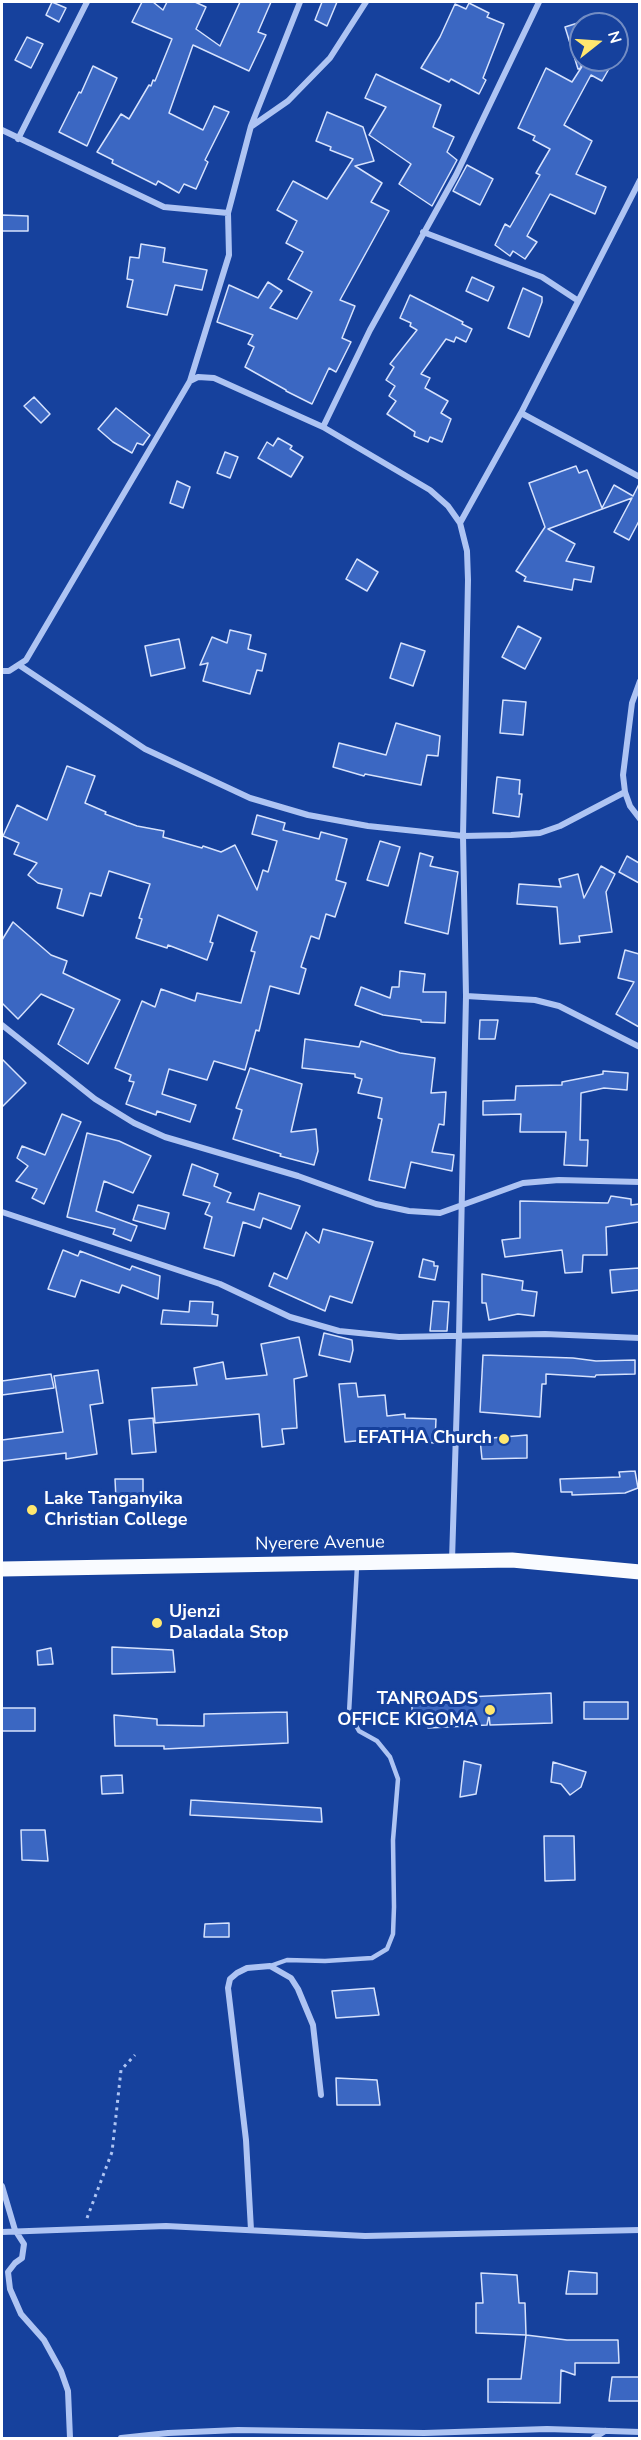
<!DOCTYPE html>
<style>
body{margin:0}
#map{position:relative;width:641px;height:2440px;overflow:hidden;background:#16419d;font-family:"Nunito Sans",sans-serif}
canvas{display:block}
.frame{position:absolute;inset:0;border:3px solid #fff;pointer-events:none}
.north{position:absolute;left:569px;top:12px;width:60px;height:60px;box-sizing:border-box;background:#16419d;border:2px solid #738dc4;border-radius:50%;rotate:73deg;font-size:16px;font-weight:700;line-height:24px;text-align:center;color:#fff}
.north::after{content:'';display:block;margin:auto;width:21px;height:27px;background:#ffe76f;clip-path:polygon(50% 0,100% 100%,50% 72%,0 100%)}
</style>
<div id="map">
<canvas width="641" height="2440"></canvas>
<div class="frame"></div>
<div class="north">N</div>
</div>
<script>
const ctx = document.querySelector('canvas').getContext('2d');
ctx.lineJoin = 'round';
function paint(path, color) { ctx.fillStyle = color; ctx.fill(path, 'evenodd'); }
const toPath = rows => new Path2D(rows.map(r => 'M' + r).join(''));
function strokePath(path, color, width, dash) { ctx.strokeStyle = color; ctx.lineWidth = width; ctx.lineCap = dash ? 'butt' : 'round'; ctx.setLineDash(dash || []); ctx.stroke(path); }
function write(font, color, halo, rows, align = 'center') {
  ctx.font = font + ' "Nunito Sans",sans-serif'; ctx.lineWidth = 6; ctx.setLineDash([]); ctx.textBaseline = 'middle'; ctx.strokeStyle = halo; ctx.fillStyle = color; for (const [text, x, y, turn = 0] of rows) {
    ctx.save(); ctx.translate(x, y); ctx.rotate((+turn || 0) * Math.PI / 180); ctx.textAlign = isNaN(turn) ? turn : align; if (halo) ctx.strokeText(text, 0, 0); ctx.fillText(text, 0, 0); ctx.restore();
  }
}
const building = toPath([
 [52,2,66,8,59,22,46,15,52,2],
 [142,2,153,2,163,10,167,2,195,2,206,7,196,29,220,46,240,2,271,2,258,32,266,35,249,71,193,45,169,113,203,130,214,106,229,112,205,160,208,162,196,189,184,184,179,193,158,181,156,185,112,163,113,160,97,152,121,114,129,119,149,85,151,86,153,80,155,81,172,39,132,22,142,2],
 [322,2,337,2,327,26,315,20,322,2],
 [469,3,489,13,487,17,504,24,483,78,486,80,479,94,451,79,449,82,421,68,440,37,455,4,466,9,469,3],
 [581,22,581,68,586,60,614,60,602,81,591,75,564,125,592,141,576,174,606,187,595,214,550,194,527,236,537,242,525,259,513,251,510,256,495,245,505,224,510,227,540,175,536,173,550,149,533,140,535,136,518,128,546,68,572,82,581,68,578,69,565,27,581,22],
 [27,37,43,44,31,68,15,60,27,37],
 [93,66,117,78,87,146,59,132,79,92,81,93,93,66],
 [376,74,441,105,433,127,454,137,447,152,457,160,432,206,399,184,411,164,369,135,386,107,365,98,376,74],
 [327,112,363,127,374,161,355,166,382,183,371,202,389,211,340,300,355,306,342,338,351,342,336,372,329,368,312,404,286,391,286,390,245,367,254,347,248,344,253,335,217,322,229,285,258,298,268,282,282,291,270,308,297,319,312,292,288,279,303,252,286,243,297,221,277,210,293,181,327,199,353,159,330,150,331,147,316,141,327,112],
 [467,165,493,179,480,205,453,191,467,165],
 [2,215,28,216,28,231,2,231,2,215],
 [141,244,165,248,163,262,207,270,202,290,175,285,167,315,127,307,133,280,127,279,130,257,139,258,141,244],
 [472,277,494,287,488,301,466,291,472,277],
 [523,288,542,297,542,302,529,337,508,328,523,288],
 [410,295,463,322,462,324,472,329,466,342,456,337,454,342,446,339,421,374,430,378,425,388,448,401,441,413,451,419,442,442,430,437,428,442,414,436,415,432,387,414,396,401,389,396,395,386,386,380,394,367,390,364,417,330,410,326,411,323,400,318,410,295],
 [34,397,50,414,41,423,24,406,34,397],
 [116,408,150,435,143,445,137,443,132,453,113,442,98,429,116,408],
 [278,438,292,446,290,449,303,457,291,477,258,458,267,442,273,446,278,438],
 [225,452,238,457,230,478,217,473,225,452],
 [576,466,579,473,587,470,602,508,614,485,633,496,639,484,639,521,629,540,614,532,632,498,548,529,575,544,566,561,594,567,591,582,574,579,572,590,524,581,526,577,516,571,545,527,529,483,576,466],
 [177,481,190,487,183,508,170,503,177,481],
 [357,559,378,572,367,591,346,579,357,559],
 [518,626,541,638,525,669,502,657,518,626],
 [230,630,251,635,248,649,266,654,262,671,257,670,250,694,203,681,208,663,200,665,212,637,227,643,230,630],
 [179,639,185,668,151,676,145,646,179,639],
 [401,643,425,651,413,686,390,678,401,643],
 [503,700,526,702,523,735,500,733,503,700],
 [396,723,440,736,438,756,427,755,421,785,365,774,364,776,333,767,339,743,386,755,396,723],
 [67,766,95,776,85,803,106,812,105,814,137,826,164,831,163,837,202,848,203,846,221,852,235,845,257,890,263,870,268,872,277,841,252,834,257,815,285,823,283,830,319,839,321,832,347,839,336,880,346,883,335,917,326,914,319,939,311,936,301,967,306,969,299,994,270,986,259,1031,256,1030,245,1070,214,1061,207,1080,169,1069,162,1094,196,1105,190,1122,157,1111,156,1115,126,1104,134,1082,129,1081,131,1075,115,1068,142,1001,155,1007,161,989,195,1001,197,993,241,1003,255,952,251,951,257,932,218,915,210,942,213,943,207,960,168,945,167,948,136,938,142,919,139,918,150,884,109,871,101,896,90,893,83,916,57,908,62,889,38,883,28,875,37,863,14,854,19,843,3,836,17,805,47,820,67,766],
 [497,777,520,780,519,794,522,794,519,817,493,813,497,777],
 [380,841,400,847,388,886,367,880,380,841],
 [420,853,433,857,430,866,458,872,448,934,405,923,420,853],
 [627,856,639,863,639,883,619,872,627,856],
 [601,866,615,874,606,892,612,932,579,936,580,942,560,944,557,907,517,904,519,884,561,887,559,879,578,874,584,898,601,866],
 [13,922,51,955,67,961,63,973,120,1000,88,1064,58,1044,74,1009,41,994,18,1019,2,1003,2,940,13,922],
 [625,950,639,954,639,1027,616,1014,634,982,618,978,625,950],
 [400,971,425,974,423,992,446,992,445,1023,421,1022,421,1020,383,1015,355,1005,361,987,390,998,392,987,399,987,400,971],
 [480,1020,498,1020,495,1039,479,1039,480,1020],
 [305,1039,359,1047,361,1041,400,1053,435,1058,431,1093,446,1092,444,1125,439,1124,432,1152,454,1155,452,1171,411,1162,405,1188,369,1180,382,1119,378,1118,382,1098,358,1093,362,1079,355,1077,355,1074,302,1068,305,1039],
 [2,1059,26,1083,2,1107,2,1059],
 [250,1068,302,1084,291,1132,316,1129,318,1151,314,1165,280,1156,281,1154,233,1139,242,1110,236,1108,250,1068],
 [603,1071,628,1073,627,1090,604,1088,581,1093,580,1140,588,1140,587,1166,564,1165,566,1132,520,1132,521,1114,483,1115,483,1101,515,1100,516,1086,562,1085,562,1082,603,1074,603,1071],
 [62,1114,81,1122,44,1204,32,1198,37,1189,16,1181,28,1166,17,1158,22,1146,45,1155,62,1114],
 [87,1133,119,1141,151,1156,133,1193,104,1181,96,1211,137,1226,131,1241,113,1234,115,1229,67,1217,87,1133],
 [192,1164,218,1174,214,1186,231,1193,227,1202,254,1210,259,1193,300,1206,291,1229,263,1218,260,1228,243,1222,234,1256,204,1248,212,1217,205,1214,210,1203,183,1195,192,1164],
 [611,1196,631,1199,631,1205,639,1204,639,1222,606,1227,607,1255,583,1255,582,1272,565,1273,562,1250,505,1257,502,1240,520,1238,520,1201,608,1203,611,1196],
 [138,1205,169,1213,165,1229,133,1220,138,1205],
 [323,1229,373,1242,352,1303,330,1296,325,1311,269,1286,274,1273,287,1279,306,1232,319,1243,323,1229],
 [63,1250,78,1256,80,1251,130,1270,132,1266,160,1276,158,1299,122,1285,119,1293,81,1280,75,1297,48,1289,63,1250],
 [423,1259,434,1262,434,1266,438,1266,435,1280,419,1277,423,1259],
 [639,1268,639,1290,612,1293,610,1270,639,1268],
 [482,1274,523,1281,522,1290,537,1292,534,1316,518,1314,489,1320,486,1303,482,1303,482,1274],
 [190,1301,213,1302,212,1314,218,1315,217,1326,161,1324,163,1310,189,1312,190,1301],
 [433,1301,449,1302,447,1331,430,1331,433,1301],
 [324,1333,352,1340,353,1350,350,1362,319,1355,324,1333],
 [299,1337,307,1376,294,1379,297,1428,282,1429,284,1444,262,1447,259,1414,155,1423,152,1388,197,1385,194,1368,223,1362,226,1379,267,1375,261,1344,299,1337],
 [483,1355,573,1358,596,1361,635,1360,635,1374,596,1375,595,1377,546,1374,546,1384,542,1384,540,1417,480,1412,483,1355],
 [98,1370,103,1403,90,1405,97,1454,66,1459,66,1453,2,1461,2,1440,63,1432,54,1376,98,1370],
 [51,1374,54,1388,2,1395,2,1381,51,1374],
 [356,1383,358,1397,385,1395,387,1416,405,1414,405,1418,436,1419,435,1443,417,1442,417,1435,345,1442,339,1384,356,1383],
 [153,1418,156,1452,132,1454,129,1420,153,1418],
 [527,1435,527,1458,482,1459,480,1439,527,1435],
 [635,1471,638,1488,625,1493,572,1495,572,1492,561,1492,560,1479,620,1477,619,1472,635,1471],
 [115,1479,143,1479,143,1499,116,1499,115,1479],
 [112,1647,173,1650,175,1672,112,1674,112,1647],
 [51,1648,53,1664,38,1665,37,1651,51,1648],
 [424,1693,425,1699,551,1693,552,1723,490,1725,489,1715,487,1725,428,1728,428,1721,413,1722,411,1694,424,1693],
 [584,1702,628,1702,628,1719,584,1719,584,1702],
 [2,1708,35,1708,35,1731,2,1731,2,1708],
 [287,1712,288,1743,164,1749,164,1746,115,1746,114,1715,157,1719,157,1725,204,1726,204,1714,287,1712],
 [464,1761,481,1765,476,1794,460,1797,464,1761],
 [553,1762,586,1772,581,1787,570,1795,561,1784,551,1782,553,1762],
 [122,1775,123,1793,102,1794,101,1776,122,1775],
 [191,1800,321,1808,322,1822,190,1815,191,1800],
 [21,1830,45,1830,48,1861,22,1860,21,1830],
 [544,1836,574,1836,575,1880,545,1881,544,1836],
 [229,1923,229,1937,204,1937,205,1924,229,1923],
 [374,1988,379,2015,336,2018,332,1991,374,1988],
 [336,2078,377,2080,380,2105,337,2105,336,2078],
 [569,2271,597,2273,597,2294,566,2294,569,2271],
 [481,2273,517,2275,519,2303,525,2303,526,2335,476,2333,476,2303,483,2303,481,2273],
 [526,2335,567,2340,618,2340,619,2363,575,2363,575,2375,561,2370,560,2403,488,2402,488,2379,521,2379,526,2335],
 [612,2377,639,2377,639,2401,609,2401,612,2377]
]);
paint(building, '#3b67c2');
strokePath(building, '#d6e2fd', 1.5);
strokePath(toPath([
 [87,2218,112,2152,121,2070,135,2055]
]), '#aec4f3', 3, [3, 4.5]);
strokePath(toPath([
 [270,1966,287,1960,325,1961,372,1958,387,1949,393,1934,394,1907,393,1840,398,1779,390,1757,377,1741,359,1731,349,1713,357,1566]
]), '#aec4f3', 4.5);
strokePath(toPath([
 [252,126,288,101,330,58,366,2],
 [2,130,164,207,228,213],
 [18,139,87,2],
 [423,232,542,277,577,300],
 [190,381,229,255,228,213,251,126,300,2],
 [521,413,640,477],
 [323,427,370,330,456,175,539,2],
 [460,523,521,413,640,180],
 [19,665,145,749,250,798,308,815,368,826,463,836,511,835,540,833,560,826,625,792],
 [2,671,9,671,26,660,190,381,198,377,214,378,323,427,430,490,448,506,460,523,467,551,468,580,463,836,466,996,459,1336,452,1560],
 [640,681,632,703,623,775,625,792,630,806,640,819],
 [466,996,535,1000,559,1006,640,1047],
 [2,1025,95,1099,134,1123,165,1137,298,1176,376,1204,409,1211,440,1213,523,1183,559,1180,640,1182],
 [2,1212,220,1284,290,1317,339,1331,399,1337,545,1334,640,1338],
 [2,2186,15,2230,24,2244,22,2258,15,2263,8,2272,10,2289,21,2314,44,2340,61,2371,68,2391,70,2438],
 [251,2230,246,2140,228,1988,230,1979,237,1973,247,1968,270,1966,291,1978,298,1989,313,2025,321,2095],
 [2,2232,166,2226,365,2236,640,2230],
 [121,2438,168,2433,238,2430,424,2433,547,2429,640,2432],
 [594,2438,605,2431]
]), '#aec4f3', 6);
strokePath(toPath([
 [2,1569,512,1560,640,1572]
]), '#f9fbff', 15);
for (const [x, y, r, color] of [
 [504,1439,6,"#ffe76f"],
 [32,1510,6,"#ffe76f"],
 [157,1623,6,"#ffe76f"],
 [490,1710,6,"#ffe76f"]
]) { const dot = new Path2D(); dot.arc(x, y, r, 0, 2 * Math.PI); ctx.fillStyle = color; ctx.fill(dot); strokePath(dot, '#16419d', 2); }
write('bold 18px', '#fff', '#16419d', [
 ["EFATHA Church",492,1439],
 ["Lake Tanganyika",44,1500,"left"],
 ["Christian College",44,1521,"left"],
 ["Ujenzi",169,1613,"left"],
 ["Daladala Stop",169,1634,"left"],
 ["TANROADS",478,1700],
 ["OFFICE KIGOMA",478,1721]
], 'right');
write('18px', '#fff', '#16419d', [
 ["Nyerere Avenue",320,1544,-1]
]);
</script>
